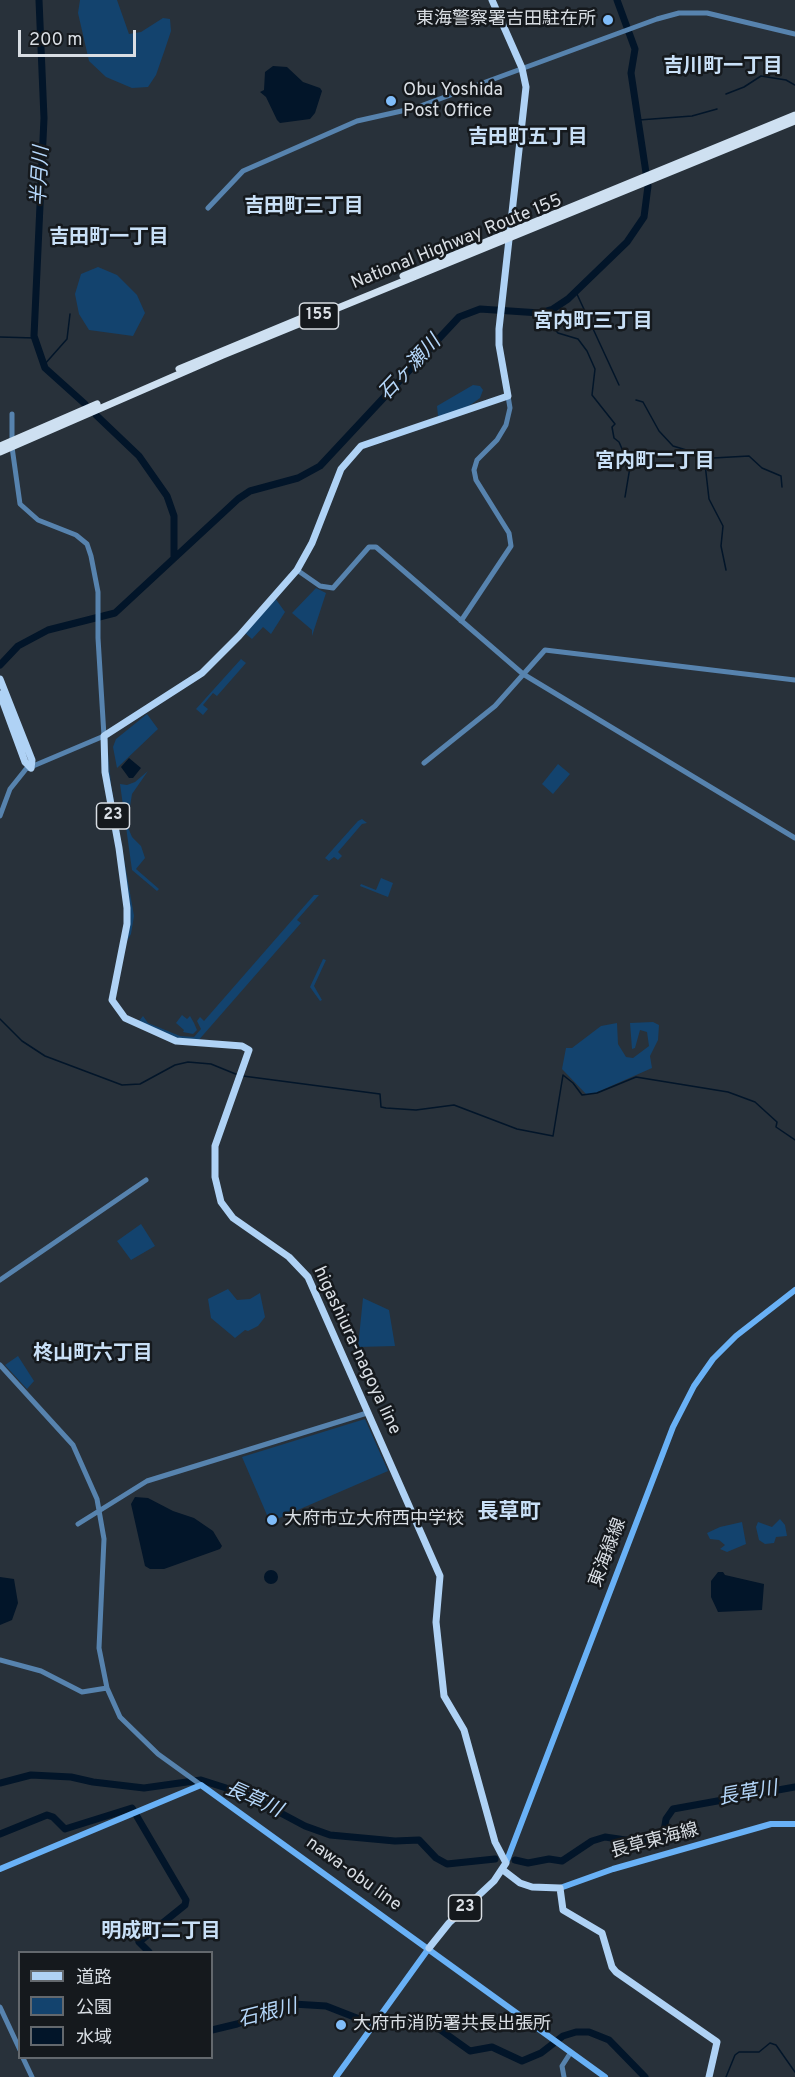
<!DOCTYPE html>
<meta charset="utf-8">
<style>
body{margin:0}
#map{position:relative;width:795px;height:2077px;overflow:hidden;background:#28313a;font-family:Overpass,"Noto Sans JP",sans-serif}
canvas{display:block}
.legend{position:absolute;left:18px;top:1951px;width:195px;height:108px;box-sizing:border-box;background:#15191d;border:2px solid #63686d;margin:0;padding:8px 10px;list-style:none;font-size:18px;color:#d9dee4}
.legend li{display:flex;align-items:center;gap:12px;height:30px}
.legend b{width:30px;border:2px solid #63686d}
.scale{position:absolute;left:18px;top:30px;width:118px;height:27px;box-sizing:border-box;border:3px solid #d9dee4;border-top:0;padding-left:8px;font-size:18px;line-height:21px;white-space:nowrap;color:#d9dee4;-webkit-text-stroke:4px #15191d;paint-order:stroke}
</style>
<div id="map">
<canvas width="795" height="2077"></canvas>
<ul class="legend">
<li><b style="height:8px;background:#afd2f5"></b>道路</li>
<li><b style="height:16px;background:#13436e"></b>公園</li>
<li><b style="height:16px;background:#021529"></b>水域</li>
</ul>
<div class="scale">200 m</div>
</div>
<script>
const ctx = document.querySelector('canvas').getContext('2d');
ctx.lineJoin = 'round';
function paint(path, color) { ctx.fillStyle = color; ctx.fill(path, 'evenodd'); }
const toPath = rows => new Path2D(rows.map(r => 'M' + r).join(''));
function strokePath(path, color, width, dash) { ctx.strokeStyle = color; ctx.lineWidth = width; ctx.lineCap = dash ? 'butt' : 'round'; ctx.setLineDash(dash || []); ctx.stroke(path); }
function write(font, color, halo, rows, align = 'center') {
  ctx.font = font + ' Overpass,"Noto Sans JP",sans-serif'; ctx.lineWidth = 5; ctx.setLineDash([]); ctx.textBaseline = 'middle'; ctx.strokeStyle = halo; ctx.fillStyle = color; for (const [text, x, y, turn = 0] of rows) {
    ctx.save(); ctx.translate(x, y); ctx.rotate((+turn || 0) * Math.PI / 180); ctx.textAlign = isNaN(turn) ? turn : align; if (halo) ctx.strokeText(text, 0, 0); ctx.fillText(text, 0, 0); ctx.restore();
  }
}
paint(toPath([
 [80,0,117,0,129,34,141,32,163,18,170,19,171,31,164,52,156,75,148,87,132,88,106,77,89,61,78,13],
 [98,267,117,275,137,295,145,313,133,336,89,330,79,314,75,294,81,274],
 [473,385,480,386,483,390,480,398,462,411,444,418,438,416,437,406],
 [316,588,326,593,312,636,312,630,292,613],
 [275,598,285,612,271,634,263,627,252,639,245,633],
 [241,659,246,663,217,696,213,693,203,705,208,709,203,715,196,709],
 [147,714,158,729,117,768,113,747,116,739],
 [108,752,111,785,134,916,131,934,124,946,128,925,109,786],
 [558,764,570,774,553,794,542,784],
 [148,771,132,794,127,825,132,837,141,846,145,858,136,869,159,889,157,891,132,870,120,784,127,785,135,782],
 [362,819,367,823,362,824,338,852,342,856,338,860,334,857,329,861,325,858,358,821],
 [381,878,393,883,388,897,360,886,361,884,376,890],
 [314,895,319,895,297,920,301,923,197,1042,180,1040,139,1021,143,1016,148,1023,180,1036,194,1037,201,1029,197,1021,200,1017,204,1021],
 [323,959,326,960,314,986,322,1000,320,1001,310,987],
 [182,1015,187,1019,190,1016,194,1023,197,1030,193,1034,183,1032,184,1030,176,1023],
 [653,1022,659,1025,658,1040,650,1056,652,1068,593,1094,586,1094,562,1069,566,1048,572,1048,601,1026,617,1023,618,1044,626,1057,633,1058,649,1046,647,1032,640,1030,635,1048,632,1049,630,1023],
 [141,1224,155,1246,131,1260,117,1241],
 [228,1289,237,1300,250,1299,260,1293,265,1317,258,1326,248,1331,245,1330,235,1338,211,1318,208,1299],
 [363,1298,389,1310,395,1346,358,1347],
 [18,1356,34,1381,27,1389,5,1365],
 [365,1419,388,1471,270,1522,242,1457],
 [780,1519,785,1525,787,1536,776,1537,774,1543,765,1544,759,1540,756,1527,758,1522,772,1527],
 [742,1522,746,1544,727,1552,720,1549,725,1545,719,1540,710,1539,707,1533,720,1527]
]), '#13436e');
paint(toPath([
 [273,66,287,67,303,82,320,88,322,91,315,113,310,119,280,123,277,120,266,97,260,92,264,90,265,72],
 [129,758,141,768,133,778,129,778,121,767],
 [135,1497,148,1498,173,1511,194,1518,213,1531,222,1546,220,1549,164,1569,150,1569,145,1566,131,1504],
 '264 1577a7 7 0 1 1 14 0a7 7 0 1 1-14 0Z',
 [718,1572,723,1572,725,1575,764,1584,762,1610,718,1612,711,1597,711,1581],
 [0,1577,14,1579,18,1603,12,1620,0,1625]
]), '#021529');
strokePath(toPath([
 [726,94,744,87,761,76,786,80,795,85],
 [639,120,692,116,717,109],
 [576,292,619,385],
 [540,313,558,333,578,339,587,351,595,369,592,395,615,424,612,427,614,438,619,442,630,467,625,497],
 [0,337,35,338],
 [44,365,67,339,70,314],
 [636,400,643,402,659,431,673,446,713,458,749,456,762,468,781,476,782,487],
 [704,455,709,499,723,526,721,546,726,570],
 [0,1019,22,1041,45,1056,122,1085,140,1084,175,1065,188,1062,211,1064,238,1075],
 [243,1076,380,1094,381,1107,386,1108,416,1110,454,1105,517,1129,553,1136,563,1075,573,1083,582,1095,597,1093,636,1077,728,1092,755,1102,777,1122,776,1127,795,1140],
 [726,2077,735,2055,739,2052,759,2052,770,2043,776,2045,795,2072]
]), '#021529', 1.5);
strokePath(toPath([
 [39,0,44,118,34,336,45,368,85,404],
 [96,415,139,456,167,496,174,516,174,558],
 [0,665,18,646,48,630,115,613,238,499,250,491,298,478,320,466,459,317,480,309,540,313,553,309,568,299,627,242,644,217,648,186,631,73,635,49,617,0],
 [0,1783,31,1775,71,1777,93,1782,144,1788,201,1780,245,1794,305,1826,330,1835,395,1841,419,1840,436,1858,447,1864,495,1859],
 [0,1834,47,1815,53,1817,65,1829,132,1808,186,1900,185,1905,139,1942,149,1952],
 [515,1860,528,1863,549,1859,562,1861,592,1841,605,1837,653,1844,663,1837,666,1819,673,1809,795,1787],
 [212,2030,237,2024,293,2004,326,2006,367,2022,397,2017,428,2021,470,2051,492,2047,522,2061,541,2053,563,2036,576,2032,589,2032,609,2040,645,2077]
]), '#021529', 7);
strokePath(toPath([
 [208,208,243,171,357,121,415,108,657,19,679,13,707,13,795,34],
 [297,570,320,586,333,588,369,547,376,547,523,674,795,838],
 [461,621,511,546,509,533,476,480,474,470,477,460,497,440,506,425,510,408,508,396],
 [424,763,495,706,545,650,795,680],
 [0,816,10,789,26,769,104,736,98,638,98,592,91,556,87,544,76,535,38,520,20,504,12,447,12,414],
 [0,1280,146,1180],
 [0,1365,73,1445,97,1499,104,1539,99,1648,107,1688,120,1717,158,1754,201,1785],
 [78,1524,147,1481,367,1413],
 [0,1660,41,1671,82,1692,107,1688],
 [0,2007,20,2050],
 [23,2058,32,2077],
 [564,2077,562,2066,571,2052]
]), '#5783ae', 5);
strokePath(toPath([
 [506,1863,673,1427,694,1386,713,1359,736,1336,795,1290],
 [0,1869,201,1785,605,2077],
 [560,1888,613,1869,771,1824,795,1824],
 [336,2077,429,1948]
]), '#69b1f6', 6);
strokePath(toPath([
 [0,679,32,760,31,768],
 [0,694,25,762,31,768],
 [503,1870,520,1883,532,1887,560,1888,563,1910,602,1933,612,1967,616,1972,717,2042,709,2077],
 [429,1948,449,1923,494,1881,506,1863,495,1842,464,1730,444,1696,436,1622,440,1576,308,1277,289,1257,233,1218,221,1202,215,1177,215,1146,249,1050,242,1046,176,1041,125,1018,112,1000,127,924,127,908,119,848,105,772,104,736,202,673,239,636,297,570,312,543,341,469,361,446,508,396,499,345,499,329,526,87,522,68,492,0]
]), '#afd2f5', 7);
strokePath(toPath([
 [403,276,795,115],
 [179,369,326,308],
 [0,446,97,404],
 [0,452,223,355,795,121]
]), '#cee0f1', 7);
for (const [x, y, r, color] of [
 [608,20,6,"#80bdfa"],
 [391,101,6,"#80bdfa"],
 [272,1520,6,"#80bdfa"],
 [341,2025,6,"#80bdfa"]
]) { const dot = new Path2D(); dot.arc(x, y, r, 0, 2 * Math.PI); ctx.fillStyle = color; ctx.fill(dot); strokePath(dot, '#15191d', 2); }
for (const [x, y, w] of [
 [319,316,39],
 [113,816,33],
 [465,1908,33]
]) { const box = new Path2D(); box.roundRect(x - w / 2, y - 13, w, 26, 4.5); ctx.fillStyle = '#15191d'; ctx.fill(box); strokePath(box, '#d9dee4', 1.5); }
write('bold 16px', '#d9dee4', null, [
 ["155",319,316],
 ["23",113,816],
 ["23",465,1908]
]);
write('18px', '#d9dee4', '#15191d', [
 ["東海警察署吉田駐在所",596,20,"right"],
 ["Obu Yoshida",403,91],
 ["Post Office",403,112],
 ["大府市立大府西中学校",284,1520],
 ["大府市消防署共長出張所",353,2025]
], 'left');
write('18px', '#d9dee4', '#15191d', [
 ["National Highway Route 155",457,243,-22],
 ["higashiura-nagoya line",356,1351,65],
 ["東海緑線",609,1553,-69],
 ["長草東海線",655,1842,-15],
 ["nawa-obu line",353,1875,36]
]);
write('bold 20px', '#c9e0f7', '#15191d', [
 ["吉川町一丁目",723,68],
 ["吉田町五丁目",528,139],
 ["吉田町三丁目",304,208],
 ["吉田町一丁目",109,239],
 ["宮内町三丁目",593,323],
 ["宮内町二丁目",655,463],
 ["柊山町六丁目",93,1355],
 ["明成町二丁目",161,1933]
]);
write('italic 20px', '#b5d7fa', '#15191d', [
 ["半月川",42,176,-87],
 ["石ヶ瀬川",411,369,-47],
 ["長草川",748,1795,-10],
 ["長草川",253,1801,24],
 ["石根川",268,2015,-14]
]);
write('bold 21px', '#c9e0f7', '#15191d', [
 ["長草町",509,1514]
]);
</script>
